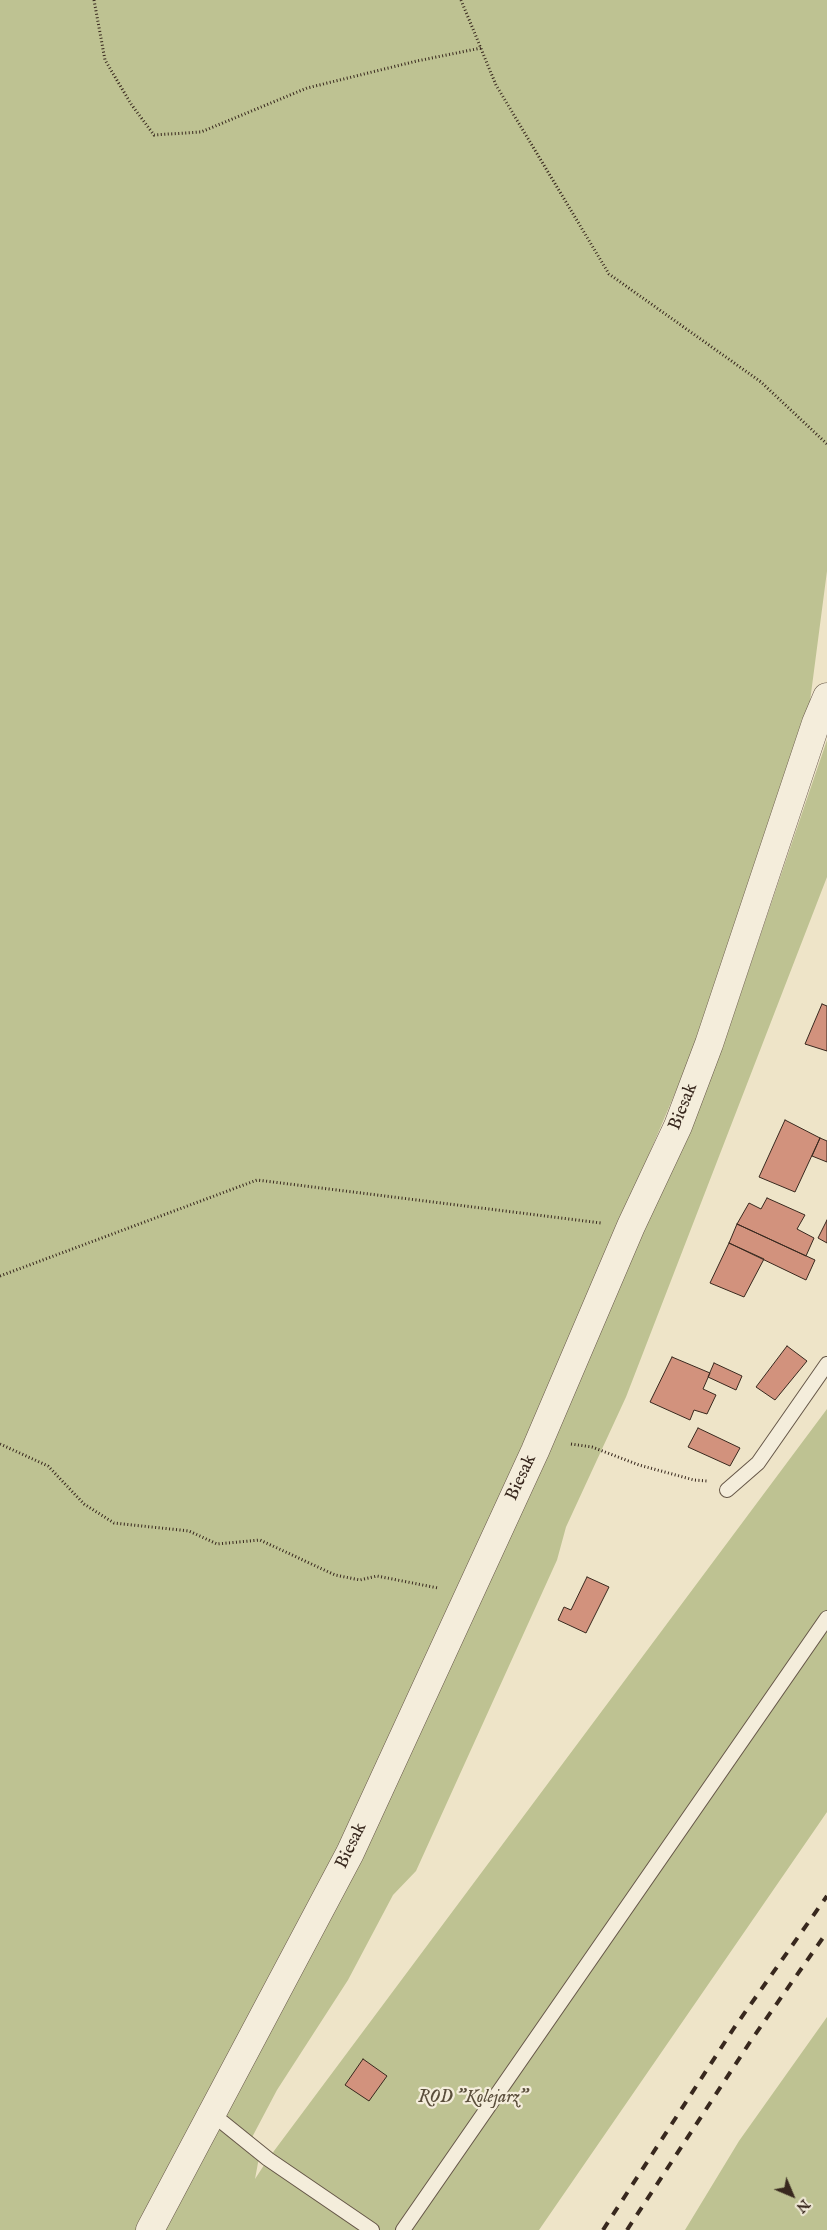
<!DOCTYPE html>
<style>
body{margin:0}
#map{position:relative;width:827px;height:2230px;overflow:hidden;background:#eee4c8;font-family:"IM FELL English",serif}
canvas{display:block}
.north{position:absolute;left:767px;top:2170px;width:50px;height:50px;-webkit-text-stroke:4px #f4eddb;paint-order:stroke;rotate:135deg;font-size:14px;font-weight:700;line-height:20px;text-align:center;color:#38281e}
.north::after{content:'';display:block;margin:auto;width:18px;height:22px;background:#38281e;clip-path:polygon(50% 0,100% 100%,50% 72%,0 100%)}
</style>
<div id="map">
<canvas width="827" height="2230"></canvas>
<div class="north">N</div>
</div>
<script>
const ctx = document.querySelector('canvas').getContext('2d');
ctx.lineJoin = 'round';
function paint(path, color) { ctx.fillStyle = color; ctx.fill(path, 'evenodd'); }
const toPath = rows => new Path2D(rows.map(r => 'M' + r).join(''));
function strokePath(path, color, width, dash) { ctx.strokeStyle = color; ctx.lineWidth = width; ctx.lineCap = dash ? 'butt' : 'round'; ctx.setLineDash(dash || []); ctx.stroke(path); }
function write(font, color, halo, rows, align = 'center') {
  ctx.font = font + ' "IM FELL English",serif'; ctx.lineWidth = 4.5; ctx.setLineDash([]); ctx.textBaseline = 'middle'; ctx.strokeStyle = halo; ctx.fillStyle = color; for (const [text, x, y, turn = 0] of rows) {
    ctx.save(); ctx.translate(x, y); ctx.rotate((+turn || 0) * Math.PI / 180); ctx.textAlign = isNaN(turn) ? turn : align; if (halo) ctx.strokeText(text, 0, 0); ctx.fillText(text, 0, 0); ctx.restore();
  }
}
paint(toPath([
 [0,0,827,0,827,571,809,709,695,1046,619,1225,484,1533,197,2158,721,1051,827,740,827,877,626,1397,566,1527,557,1560,416,1871,393,1895,348,1980,277,2090,249,2143,260,2152,255,2179,268,2159,827,1409,827,1812,539,2230,0,2230],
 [827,2017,827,2230,685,2230,739,2141]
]), '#bec292');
const building = toPath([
 [822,1004,827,1006,827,1051,805,1044,822,1004],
 [785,1120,820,1138,795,1192,759,1177,785,1120],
 [820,1138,827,1141,827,1162,812,1156,820,1138],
 [767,1198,805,1215,797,1229,814,1238,806,1256,737,1224,749,1203,761,1209,767,1198],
 [827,1220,827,1243,818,1238,827,1220],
 [737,1224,815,1260,806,1280,729,1243,737,1224],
 [729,1243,764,1259,744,1297,710,1283,729,1243],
 [787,1346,807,1361,775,1400,756,1387,787,1346],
 [672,1357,710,1373,703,1389,716,1395,707,1414,694,1410,690,1420,650,1402,672,1357],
 [714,1363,742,1376,736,1390,708,1377,714,1363],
 [698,1428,740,1448,730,1466,688,1447,698,1428],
 [587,1577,609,1587,586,1633,558,1620,564,1607,571,1610,587,1577],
 [363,2059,387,2076,369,2101,345,2085,363,2059]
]);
paint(building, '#d2927d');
strokePath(building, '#38281e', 1);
const service = toPath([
 [727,1490,758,1463,827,1364],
 [211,2113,268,2159,372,2230],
 [403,2230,827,1618]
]);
const minor = toPath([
 [150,2230,350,1853,535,1451,631,1226,678,1126,709,1044,816,723,827,697]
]);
strokePath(service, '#665748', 16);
strokePath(minor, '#665748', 29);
strokePath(toPath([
 [94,0,105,60,131,104,154,135,201,132,307,88,417,61,481,48],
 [461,0,496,85,609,274,761,382,827,444],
 [0,1276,257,1180,601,1223],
 [0,1444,48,1466,84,1504,114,1523,189,1531,217,1544,260,1540,335,1575,360,1580,377,1576,438,1588],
 [571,1444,592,1447,639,1465,694,1480,707,1481]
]), '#38281e', 3, [1, 2.5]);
strokePath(service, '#f4eddb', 14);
strokePath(minor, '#f4eddb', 28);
strokePath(toPath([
 [603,2230,734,2028,827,1896],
 [627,2230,752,2039,827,1932]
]), '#38281e', 4, [9, 9]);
write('18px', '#38281e', '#f4eddb', [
 ["Biesak",684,1107,-68],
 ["Biesak",522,1478,-65],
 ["Biesak",352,1846,-64]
]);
write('italic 18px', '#5a4e3b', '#f4eddb', [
 ["ROD \"Kolejarz\"",473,2098]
]);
</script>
